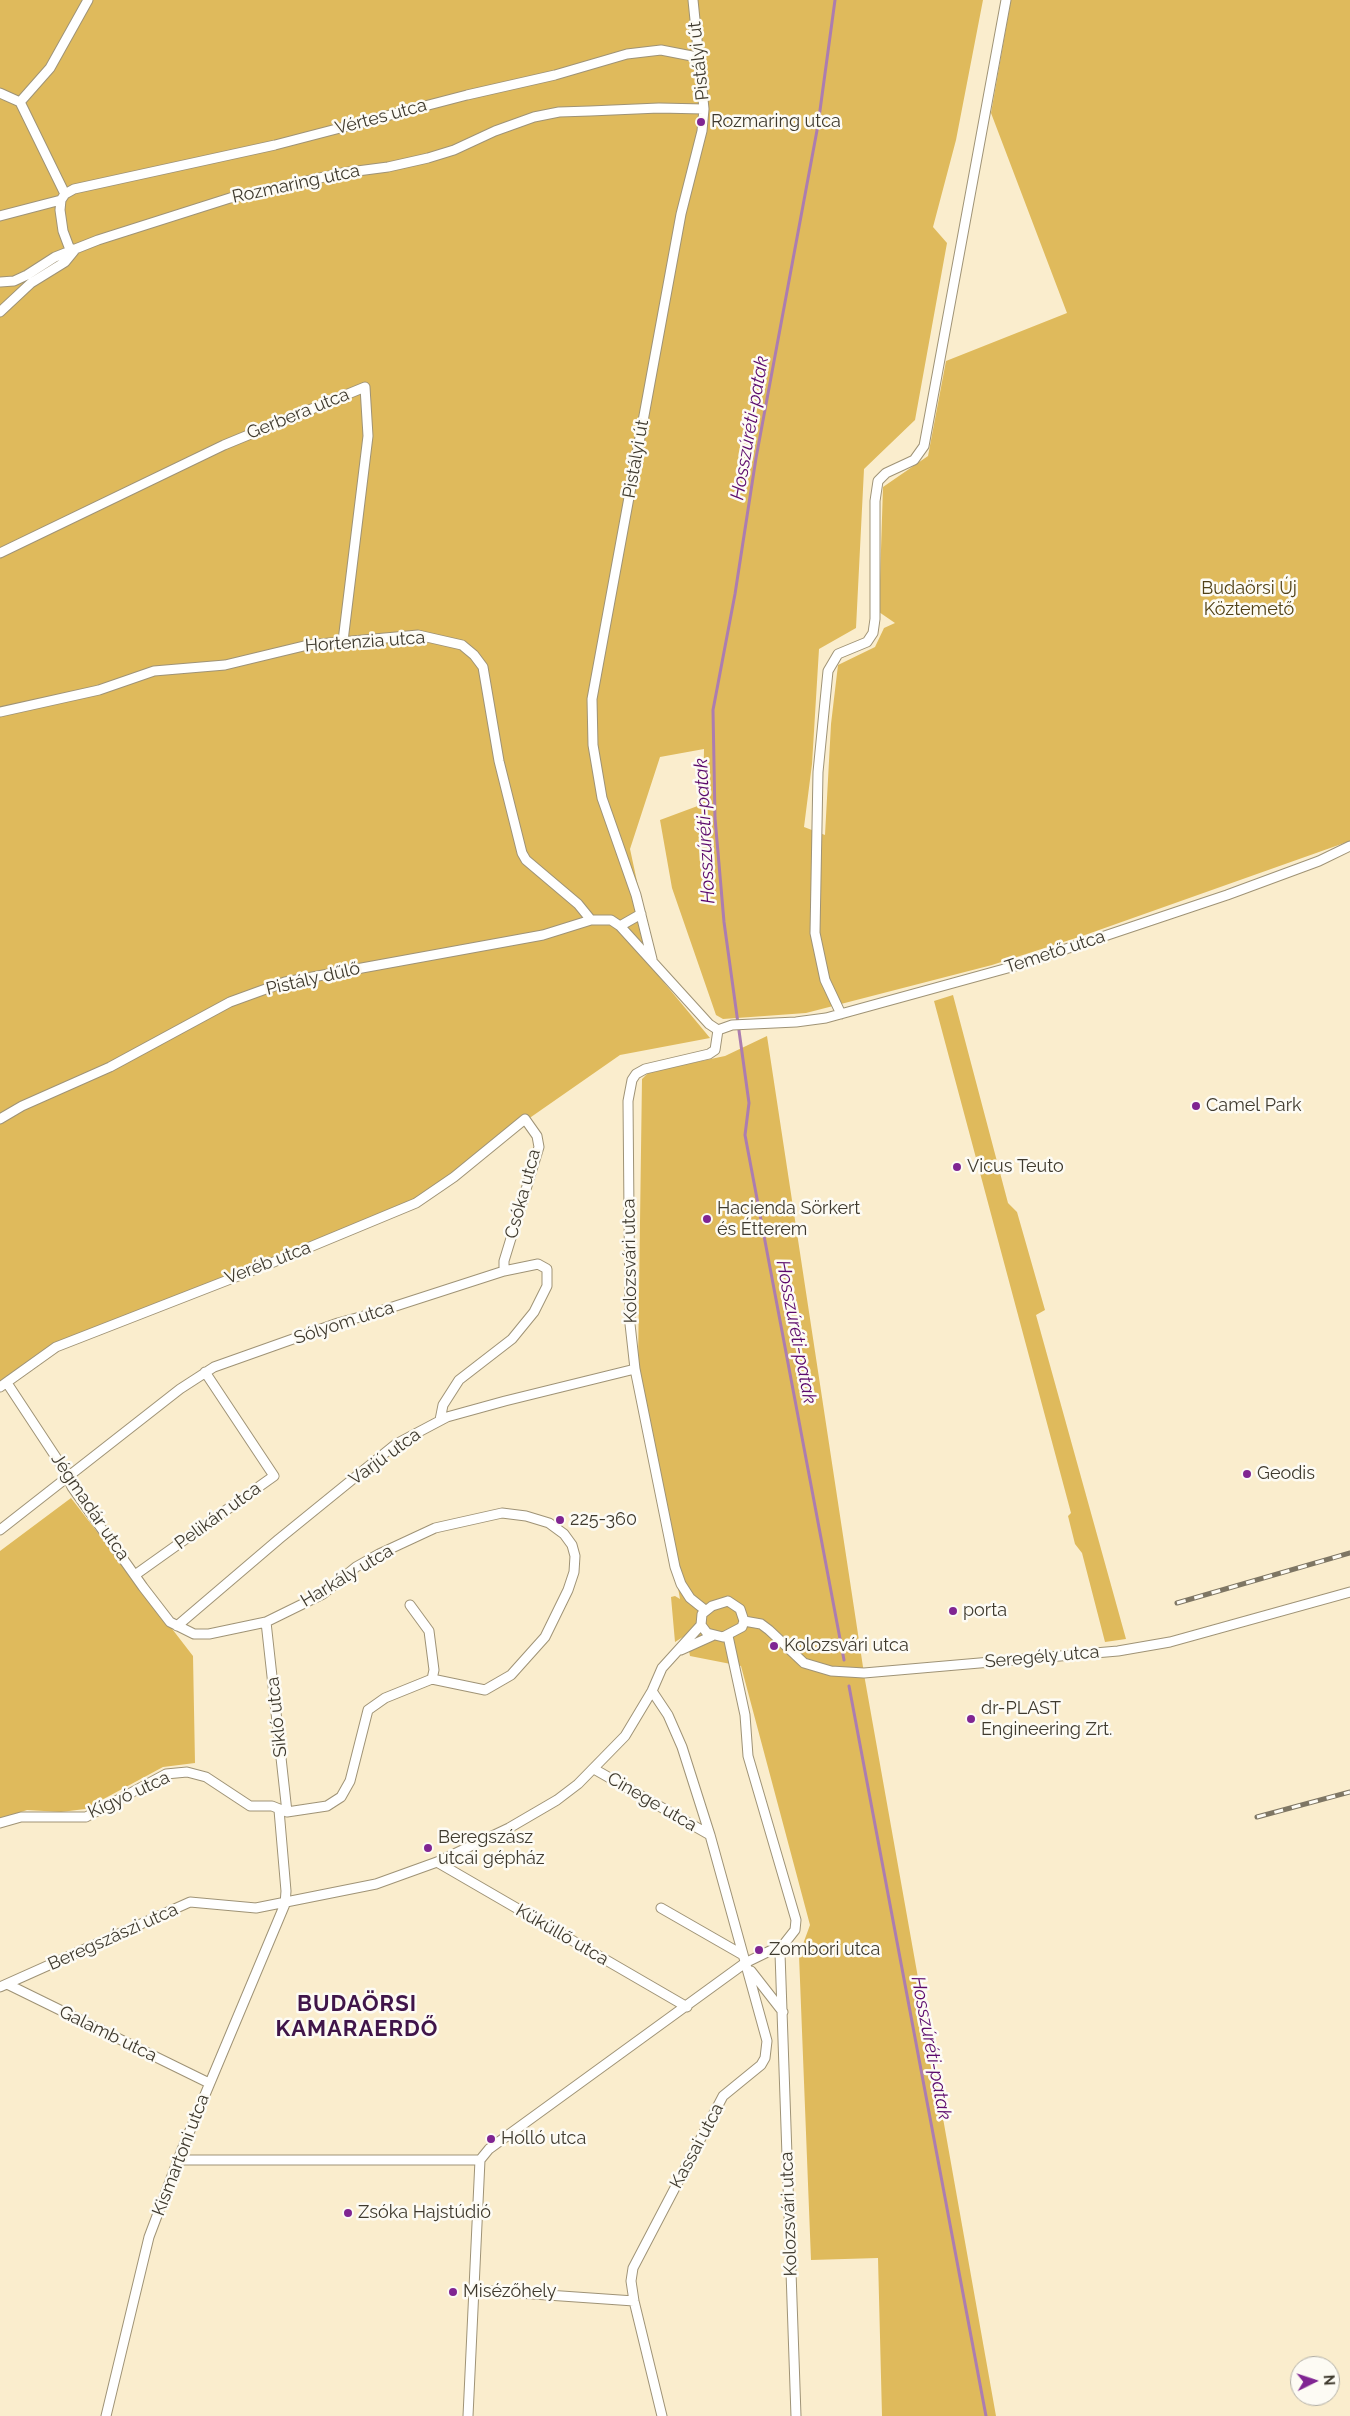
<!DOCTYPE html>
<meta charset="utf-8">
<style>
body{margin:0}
#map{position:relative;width:1350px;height:2416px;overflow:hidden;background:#faedcd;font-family:Raleway,sans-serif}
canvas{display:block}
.north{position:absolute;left:1290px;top:2356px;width:50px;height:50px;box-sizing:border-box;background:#fdfbf4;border:1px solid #b1aea5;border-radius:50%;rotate:86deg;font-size:14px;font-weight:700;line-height:20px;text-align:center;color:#3f3a2e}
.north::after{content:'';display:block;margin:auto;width:18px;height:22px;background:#802592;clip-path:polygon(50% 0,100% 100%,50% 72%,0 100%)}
</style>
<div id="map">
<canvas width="1350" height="2416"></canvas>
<div class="north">N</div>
</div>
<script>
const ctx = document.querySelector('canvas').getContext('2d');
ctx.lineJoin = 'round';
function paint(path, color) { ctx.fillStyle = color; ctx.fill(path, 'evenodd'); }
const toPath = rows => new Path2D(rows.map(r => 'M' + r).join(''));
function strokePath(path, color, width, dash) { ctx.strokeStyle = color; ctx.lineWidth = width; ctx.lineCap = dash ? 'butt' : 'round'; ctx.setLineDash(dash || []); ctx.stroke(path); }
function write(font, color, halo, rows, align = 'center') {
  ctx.font = font + ' Raleway,sans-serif'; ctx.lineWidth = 5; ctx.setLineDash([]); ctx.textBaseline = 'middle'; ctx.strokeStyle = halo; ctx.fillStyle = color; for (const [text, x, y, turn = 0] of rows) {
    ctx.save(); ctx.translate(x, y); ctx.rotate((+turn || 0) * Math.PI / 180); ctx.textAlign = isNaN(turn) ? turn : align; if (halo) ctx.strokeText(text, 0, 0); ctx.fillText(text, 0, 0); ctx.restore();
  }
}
paint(toPath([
 [0,0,983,0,956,140,933,227,947,243,915,420,864,469,856,628,819,649,812,764,804,827,825,835,831,724,838,665,875,647,884,628,895,623,879,612,883,487,928,456,946,361,1067,313,991,113,1011,0,1350,0,1350,841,1085,935,992,965,806,1013,723,1019,716,1015,672,888,660,820,703,804,704,749,660,757,630,849,657,974,710,1038,620,1055,521,1124,416,1206,85,1333,0,1382],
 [953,995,1008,1203,1017,1212,1045,1310,1036,1315,1126,1639,1105,1642,1082,1553,1075,1544,1068,1516,1071,1513,934,1001],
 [767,1036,865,1680,996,2416,882,2416,878,2258,811,2260,799,1955,810,1925,741,1666,690,1656,686,1635,675,1642,671,1597,675,1596,680,1599,638,1365,642,1079,649,1072,725,1056],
 [71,1498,193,1656,195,1763,163,1767,85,1809,61,1812,27,1810,0,1819,0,1551]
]), '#dfba5c');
strokePath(toPath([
 [835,0,818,125,756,458,735,594,713,710,715,818,724,922,749,1103,745,1135,844,1660],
 [849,1686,986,2416]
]), '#ac7db0', 3);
const minor = toPath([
 [0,93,20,102],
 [20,102,65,194,61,200,60,210,63,231,69,247,74,250],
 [20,102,50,68,88,0],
 [65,194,74,189,275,145,467,95,555,75,627,54,661,50,697,57],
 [0,216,61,200],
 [0,282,14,281,27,275,55,257,98,240,230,198,342,173,388,167,428,158,454,150,495,131,534,117,559,112,590,111,659,108,704,109],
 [0,312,31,283,65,262,74,251],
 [0,553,224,445,365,387,368,436,343,641],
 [0,712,99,690,154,671,225,665,308,645,418,635,462,645,474,655,483,667,499,761,522,853,526,860,578,904,591,920],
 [620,926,641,914],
 [652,959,636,895,602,798,593,745,592,699,681,214,702,131,704,109,693,0],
 [841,1014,825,980,815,933,818,772,828,671,838,654,867,642,873,633,875,619,875,501,878,481,886,473,914,460,924,446,1006,0],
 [718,1030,732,1025,796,1022,826,1018,1015,966,1227,895,1319,861,1350,846],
 [0,1119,22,1106,110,1067,230,1002,285,982,543,935,591,920,611,920,620,926,709,1024,718,1030],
 [0,1387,56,1347,269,1264,416,1203,454,1177,525,1119,537,1136,539,1147,504,1261,504,1271],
 [0,1530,180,1389,214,1367,338,1323,371,1314,504,1271,538,1264,547,1269,547,1286,534,1312,512,1339,459,1380,443,1405,440,1420],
 [135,1575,274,1476,205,1372],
 [728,1601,740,1609,744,1621,742,1627,723,1637,707,1633,701,1625,702,1614,712,1606,728,1601],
 [410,1605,429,1631,434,1670,432,1679],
 [705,1610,690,1598,681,1584,675,1567,635,1369,630,1324,628,1101,632,1080,636,1074,645,1069,709,1054,715,1050,718,1030],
 [744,1621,761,1624,769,1630,804,1663,831,1671,864,1673,1118,1651,1170,1642,1350,1592],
 [266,1622,287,1812],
 [177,1626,279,1539,396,1444,447,1417,505,1401,635,1369],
 [728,1636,745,1715,748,1756,796,1920,795,1930,784,1944,780,1953,796,2416],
 [681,1650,712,1636],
 [652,1691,668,1715,682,1747,710,1835,767,2041,765,2058,761,2065,723,2096,633,2268,631,2281,634,2301,662,2416],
 [594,1769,710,1835],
 [0,1823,21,1817,86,1817,166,1774,187,1772,206,1777,250,1806,272,1806,287,1812,327,1806,341,1797,350,1781,368,1710,385,1698,432,1679,485,1690,511,1675,545,1637,568,1590,574,1572,575,1556,572,1545,564,1534,549,1523,526,1516,502,1513,435,1528,379,1554,356,1567,323,1594,266,1622,209,1634,194,1634,170,1622,143,1587,72,1487,65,1471,7,1383],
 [437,1862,687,2007],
 [661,1908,743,1955],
 [751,1971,783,2012],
 [7,1984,209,2083],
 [0,1987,190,1902,256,1908,376,1884,437,1862,509,1828,557,1800,578,1784,625,1736,652,1691,662,1668,701,1625],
 [177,2160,480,2160],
 [475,2290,634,2301],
 [106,2416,149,2237,181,2152,285,1904,286,1891,279,1810],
 [468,2416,480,2160,489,2149,745,1963,784,1944]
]);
strokePath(minor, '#9f9376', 11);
strokePath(minor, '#fff', 9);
const rail = toPath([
 [1177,1603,1350,1553],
 [1257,1817,1350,1792]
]);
strokePath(rail, '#7e7664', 5);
strokePath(rail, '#fdfbf4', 3, [9]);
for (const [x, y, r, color] of [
 [701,122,5,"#802592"],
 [1196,1106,5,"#802592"],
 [957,1167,5,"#802592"],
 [707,1219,5,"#802592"],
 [1247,1474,5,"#802592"],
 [560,1520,5,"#802592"],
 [953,1611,5,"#802592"],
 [774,1646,5,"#802592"],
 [971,1719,5,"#802592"],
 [428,1848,5,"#802592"],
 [759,1950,5,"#802592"],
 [491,2139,5,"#802592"],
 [348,2213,5,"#802592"],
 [453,2292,5,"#802592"]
]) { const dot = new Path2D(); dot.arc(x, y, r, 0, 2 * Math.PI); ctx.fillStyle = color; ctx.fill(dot); strokePath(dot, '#fdfbf4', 2); }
write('18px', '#3f3a2e', '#fdfbf4', [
 ["Pistályi út",699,61,-96],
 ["Vértes utca",381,117,-15],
 ["Rozmaring utca",296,184,-12],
 ["Gerbera utca",298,414,-22],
 ["Pistályi út",636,459,-80],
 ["Hortenzia utca",365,642,-4],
 ["Temető utca",1055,952,-18],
 ["Pistály dűlő",313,979,-13],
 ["Csóka utca",523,1194,-75],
 ["Kolozsvári utca",630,1261,-91],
 ["Veréb utca",268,1263,-21],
 ["Sólyom utca",344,1323,-18],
 ["Varjú utca",385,1457,-36],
 ["Jégmadár utca",90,1507,56],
 ["Pelikán utca",218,1516,-36],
 ["Harkály utca",347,1576,-31],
 ["Seregély utca",1042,1657,-5],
 ["Sikló utca",277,1717,-96],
 ["Kígyó utca",129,1795,-25],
 ["Cinege utca",652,1802,30],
 ["Küküllő utca",562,1935,30],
 ["Beregszászi utca",113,1937,-24],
 ["Galamb utca",108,2034,26],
 ["Kassai utca",697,2146,-62],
 ["Kismartoni utca",181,2155,-69],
 ["Kolozsvári utca",789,2214,-92]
]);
write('18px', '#3f3a2e', '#fdfbf4', [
 ["Rozmaring utca",711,122],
 ["Camel Park",1206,1106],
 ["Vicus Teuto",967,1167],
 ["Hacienda Sörkert",717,1209],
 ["és Étterem",717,1230],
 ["Geodis",1257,1474],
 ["225-360",570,1520],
 ["porta",963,1611],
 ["Kolozsvári utca",784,1646],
 ["dr-PLAST",981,1709],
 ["Engineering Zrt.",981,1730],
 ["Beregszász",438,1838],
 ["utcai gépház",438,1859],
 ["Zombori utca",769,1950],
 ["Holló utca",501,2139],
 ["Zsóka Hajstúdió",358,2213],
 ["Misézőhely",463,2292]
], 'left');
write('18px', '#514116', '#fdfbf4', [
 ["Budaörsi Új",1249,589],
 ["Köztemető",1249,610]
]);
write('italic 19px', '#5c0a6c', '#fdfbf4', [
 ["Hosszúréti-patak",750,428,-80],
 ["Hosszúréti-patak",705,831,-93],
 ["Hosszúréti-patak",796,1332,79],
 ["Hosszúréti-patak",931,2048,79]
]);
ctx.letterSpacing = '1px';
write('bold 22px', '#401549', '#fdfbf4', [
 ["BUDAÖRSI",357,2004],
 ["KAMARAERDŐ",357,2029]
]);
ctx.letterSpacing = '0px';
</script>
